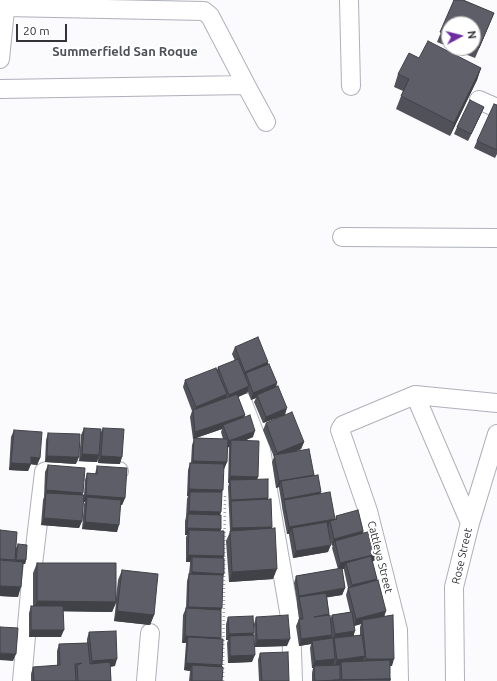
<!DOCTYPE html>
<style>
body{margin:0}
#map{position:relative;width:497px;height:681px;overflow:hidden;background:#fbfbfd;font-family:Ubuntu,sans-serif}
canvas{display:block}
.north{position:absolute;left:441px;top:16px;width:40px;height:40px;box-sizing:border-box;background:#fff;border:1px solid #adadaf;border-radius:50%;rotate:83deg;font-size:11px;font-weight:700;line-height:16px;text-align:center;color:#323337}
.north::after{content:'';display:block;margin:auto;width:14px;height:18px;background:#6e2ea3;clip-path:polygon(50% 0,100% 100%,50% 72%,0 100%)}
.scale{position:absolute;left:16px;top:24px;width:51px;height:18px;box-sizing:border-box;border:2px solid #323337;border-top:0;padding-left:5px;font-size:12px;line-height:14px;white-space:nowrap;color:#323337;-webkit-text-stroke:3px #fff;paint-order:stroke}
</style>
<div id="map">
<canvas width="497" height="681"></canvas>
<div class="north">N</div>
<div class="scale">20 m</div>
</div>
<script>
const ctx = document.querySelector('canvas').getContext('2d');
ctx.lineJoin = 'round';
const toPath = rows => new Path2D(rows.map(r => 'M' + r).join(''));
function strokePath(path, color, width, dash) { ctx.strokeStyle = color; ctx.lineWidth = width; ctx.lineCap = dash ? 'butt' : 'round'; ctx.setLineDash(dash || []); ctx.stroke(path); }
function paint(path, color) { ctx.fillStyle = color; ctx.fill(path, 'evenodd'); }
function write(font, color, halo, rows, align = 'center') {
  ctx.font = font + ' Ubuntu,sans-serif'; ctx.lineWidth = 4; ctx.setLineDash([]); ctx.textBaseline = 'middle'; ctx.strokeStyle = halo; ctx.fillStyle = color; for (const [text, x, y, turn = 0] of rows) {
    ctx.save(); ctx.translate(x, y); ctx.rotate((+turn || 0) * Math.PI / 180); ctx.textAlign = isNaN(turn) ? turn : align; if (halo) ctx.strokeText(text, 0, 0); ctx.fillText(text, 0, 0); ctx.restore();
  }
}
const street = toPath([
 [349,0,351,86],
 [0,59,6,0],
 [246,85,266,122],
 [0,89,246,85,210,16,204,11,5,7],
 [479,100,497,108],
 [342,237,497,238],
 [415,395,470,523],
 [242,401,261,450,291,623,293,681],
 [22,681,31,581,44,472,50,470,119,471],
 [146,681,150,633],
 [399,681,398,630,368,511,340,430,343,425,415,395,497,403],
 [455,681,454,587,470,523,497,434]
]);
strokePath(street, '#aeb1ba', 20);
strokePath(toPath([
 [223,681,225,495]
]), '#a2a3a6', 2.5, [1, 3]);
strokePath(street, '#fff', 18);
paint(toPath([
 [454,0,463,0,494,13,475,58,450,48,473,48,473,24,449,24,449,47,437,42],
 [419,58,481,68,477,80,450,136,396,109,403,91,394,87,398,74],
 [497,105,497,154,495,158,474,148,477,141],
 [484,107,481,114,468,141,454,134,457,127],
 [235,347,268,362,268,364,277,383,276,387,285,415,263,423,254,402,256,398,251,400,248,392,247,393,238,397,245,415,244,417,253,437,244,441,258,477,257,479,268,499,272,527,271,529,273,579,229,582,226,541,230,532,228,487,229,483,228,483,229,447,227,447,227,462,224,469,223,469,220,515,221,529,220,531,224,556,223,558,220,639,222,665,222,681,189,681,190,671,184,670,186,643,182,643,183,615,186,608,187,581,189,574,190,564,190,562,186,562,186,537,187,535,185,535,185,521,186,517,187,499,188,496,187,496,188,470,190,463,191,463,192,445,194,439,193,439,190,417,192,411,183,387,185,380,217,370,218,367,235,361,232,354],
 [222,429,221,432,223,439,196,438],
 [266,423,304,442,301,449,295,452,314,475,313,476,321,492,320,494,335,520,336,516,363,531,363,533,377,554,374,561,372,561,377,579,376,581,386,611,384,617,392,666,390,666,390,681,312,681,312,673,313,668,312,668,310,648,311,644,299,646,296,626,299,619,297,604,297,602,294,583,296,576,338,569,332,548,333,545,332,546,330,539,328,552,293,558,289,535,289,534,287,534,282,507,282,505,282,506,279,488,279,487,276,488,272,462,274,457,263,430],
 [342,569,344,569,344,570,348,588,346,595,350,612,332,615,330,619,329,615,327,597,342,595,345,588],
 [361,624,360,627,360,635,354,636,354,626],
 [84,428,101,432,103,428,120,464,98,463,98,458,97,462,79,461,81,435],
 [14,430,40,458,37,465,31,464,28,471,9,470,11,437],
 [48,433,76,464,45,462,46,440],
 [48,465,83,495,84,495,85,480,87,473,95,474,97,466,125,498,122,505,120,505,117,532,82,529,84,504,85,502,83,502,82,521,79,528,41,525,43,500,44,497,45,472],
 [0,530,16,548,18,544,26,560,25,564,23,564,18,597,0,596],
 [37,563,116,598,118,580,122,570,154,615,150,625,114,621,116,603,112,612,63,611,61,637,29,637,29,613,31,606,33,606,33,573],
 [228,617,253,635,252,662,228,663,227,643,228,640,226,640,226,624],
 [256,617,287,646,255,647,254,624],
 [89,632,115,666,110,667,111,681,31,681,31,674,33,667,57,666,57,651,59,644,87,643,87,639],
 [260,653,289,681,259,681,258,660]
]), '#505159');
paint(toPath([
 [494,13,490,23,475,58,479,48],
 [481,68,477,80,450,136,454,123],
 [484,107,481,114,468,141,471,134],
 [268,362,266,369,246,373,244,378,242,379,245,372],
 [277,383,275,390,257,395,256,398,251,400,253,393],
 [249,386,247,393,227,402,229,395],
 [227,394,225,401,194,414,196,407],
 [287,408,285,415,263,423,266,417],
 [245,415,242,422,223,425,222,429,193,439,195,432],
 [255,431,253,437,231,446,231,440,229,447,227,448,229,441],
 [304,442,301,449,275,460,277,453],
 [82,454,99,455,97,462,79,461],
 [47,456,79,457,76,464,45,462],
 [101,456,122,457,120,464,98,463],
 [31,457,40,458,37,465,29,464],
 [193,461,227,462,224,469,191,468],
 [11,463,31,464,28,471,9,470],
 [314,475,311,482,281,481,279,487,276,488,279,481],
 [230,476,258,477,255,484,230,480,229,483,228,483],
 [189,489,223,490,220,497,190,492,188,496,187,496],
 [46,490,83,493,81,500,46,493],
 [321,492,318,499,284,500,282,505,282,506,284,499],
 [86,495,125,498,122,505,86,502,87,497,85,502,83,502],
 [268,498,266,505,231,501,228,507,231,500],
 [189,511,221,512,219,519,188,515],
 [44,518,82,521,79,528,41,525],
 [335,519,332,526,330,521,328,527,292,528,289,534,287,534,289,527],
 [85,522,119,525,117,532,82,529],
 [272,527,269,534,230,534,232,528],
 [187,528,221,529,218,536,189,530,187,535,185,535],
 [363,531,361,538,335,541,333,545,332,546,334,539],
 [331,545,328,552,293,558,296,551],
 [377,554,374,561,347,568,346,563,344,569,338,570,340,563],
 [188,555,224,556,221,563,192,557,190,562,186,562],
 [16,560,26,560,25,564,15,563],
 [277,569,273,579,229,582,232,572],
 [192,572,224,574,221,581,189,579],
 [377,579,374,586,349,592,352,585],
 [0,586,21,587,18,597,0,596],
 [345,588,342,595,300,602,299,597,297,602,299,596],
 [37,601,116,602,112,612,33,611],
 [188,607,222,608,219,615,186,614],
 [117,611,154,615,150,625,114,621],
 [386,611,383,618,362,620,361,624,354,626,356,619],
 [31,630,64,630,61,637,29,637],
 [355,631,353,638,334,638,333,641,332,641,335,634],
 [254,633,251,640,230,636,228,640,226,640,229,634],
 [332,635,330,642,312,641,311,644,299,646,301,639],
 [185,636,221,638,218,644,188,637,186,643,182,643],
 [290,639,287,646,255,647,257,640],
 [0,653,16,654,13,661,0,660],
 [255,655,252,662,228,663,230,656],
 [365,656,362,663,341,662,340,666,334,667,337,660],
 [117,659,115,666,89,668,92,661],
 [335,659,333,666,314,666,313,668,312,668,315,661],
 [366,659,394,659,392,666,363,666],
 [186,663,222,665,220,672,192,665,190,671,184,670]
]), '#414248');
const building = toPath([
 [454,0,463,0,494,13,479,48,473,46,473,24,449,24,449,36,440,32,454,0],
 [428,41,481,68,454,123,401,96,409,79,398,74,409,53,419,58,428,41],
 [470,100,484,107,471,134,457,127,470,100],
 [494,104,497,105,497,150,477,141,494,104],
 [258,337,268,362,245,372,235,347,258,337],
 [238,359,249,386,229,395,218,367,238,359],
 [269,364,277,383,253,393,246,373,269,364],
 [216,368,227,394,196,407,185,380,216,368],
 [278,386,287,408,266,417,257,395,278,386],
 [237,394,245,415,195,432,193,410,237,394],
 [292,412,304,442,277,453,266,423,292,412],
 [250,415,255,431,229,441,223,425,250,415],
 [84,428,101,429,99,455,82,454,84,428],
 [103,428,124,429,122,457,101,456,103,428],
 [14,430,42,432,40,458,31,457,31,464,11,463,14,430],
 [48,433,80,434,79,457,47,456,48,433],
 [194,438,228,439,227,462,193,461,194,438],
 [231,440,259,441,258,477,230,476,231,440],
 [309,449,314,475,279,481,274,455,309,449],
 [190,463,224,464,223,490,189,489,190,463],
 [48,465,85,468,83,493,46,490,48,465],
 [97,466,127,468,125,498,86,495,87,473,97,474,97,466],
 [318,475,321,492,284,499,281,481,318,475],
 [268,479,268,498,231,500,230,480,268,479],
 [190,492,222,492,221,512,189,511,190,492],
 [330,492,335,519,289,527,284,500,330,492],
 [46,493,84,495,82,521,44,518,46,493],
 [87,497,121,500,119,525,85,522,87,497],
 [271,499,272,527,232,528,231,501,271,499],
 [358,510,363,531,334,539,330,521,337,519,336,516,358,510],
 [188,514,221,515,221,529,187,528,188,514],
 [327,522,331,545,296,551,292,528,327,522],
 [275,528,277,569,232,572,230,531,275,528],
 [0,530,17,532,15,560,0,559,0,530],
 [189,530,224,531,224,556,188,555,189,530],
 [371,531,377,554,340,563,335,541,371,531],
 [18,544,27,545,26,560,16,560,18,544],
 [371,556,377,579,352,585,346,563,371,556],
 [192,557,224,558,224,574,192,572,192,557],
 [0,560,23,562,21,587,0,586,0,560],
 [37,563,116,563,116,602,37,601,37,563],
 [342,568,345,588,299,596,296,576,342,568],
 [122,570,158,574,154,615,117,611,122,570],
 [189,574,223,575,222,608,188,607,189,574],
 [378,580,386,611,356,619,348,588,378,580],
 [326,593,329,614,314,617,330,615,332,635,301,639,299,619,303,619,299,597,326,593],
 [31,606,63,606,64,630,31,630,31,606],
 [186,608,221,610,221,638,185,636,186,608],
 [352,612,355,631,335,634,332,615,352,612],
 [288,615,290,639,257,640,256,617,288,615],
 [393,615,394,659,366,659,362,620,393,615],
 [253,616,254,633,229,634,228,617,253,616],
 [0,627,18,628,16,654,0,653,0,627],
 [116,631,117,659,92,661,89,632,116,631],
 [254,635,255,655,230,656,230,636,254,635],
 [362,635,365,656,337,660,334,638,362,635],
 [188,637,223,639,222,665,186,663,188,637],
 [333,638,335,659,315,661,312,641,333,638],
 [88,643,90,664,110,662,111,681,78,681,77,665,82,663,75,664,76,681,34,681,33,667,60,665,59,644,88,643],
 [288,652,289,681,262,681,260,653,288,652],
 [390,660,390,680,390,679,342,680,341,662,390,660],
 [192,665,223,667,222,681,192,681,192,665],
 [340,665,340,680,315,681,314,666,340,665],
 [390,679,390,681,333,681,333,680,390,679]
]);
paint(building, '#5d5e67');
strokePath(building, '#414248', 1);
write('11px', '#323337', '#fff', [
 ["Rose Street",462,556,-77],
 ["Cattleya Street",380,557,76]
]);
write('bold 13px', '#4f5159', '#fff', [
 ["Summerfield San Roque",125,52]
]);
</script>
